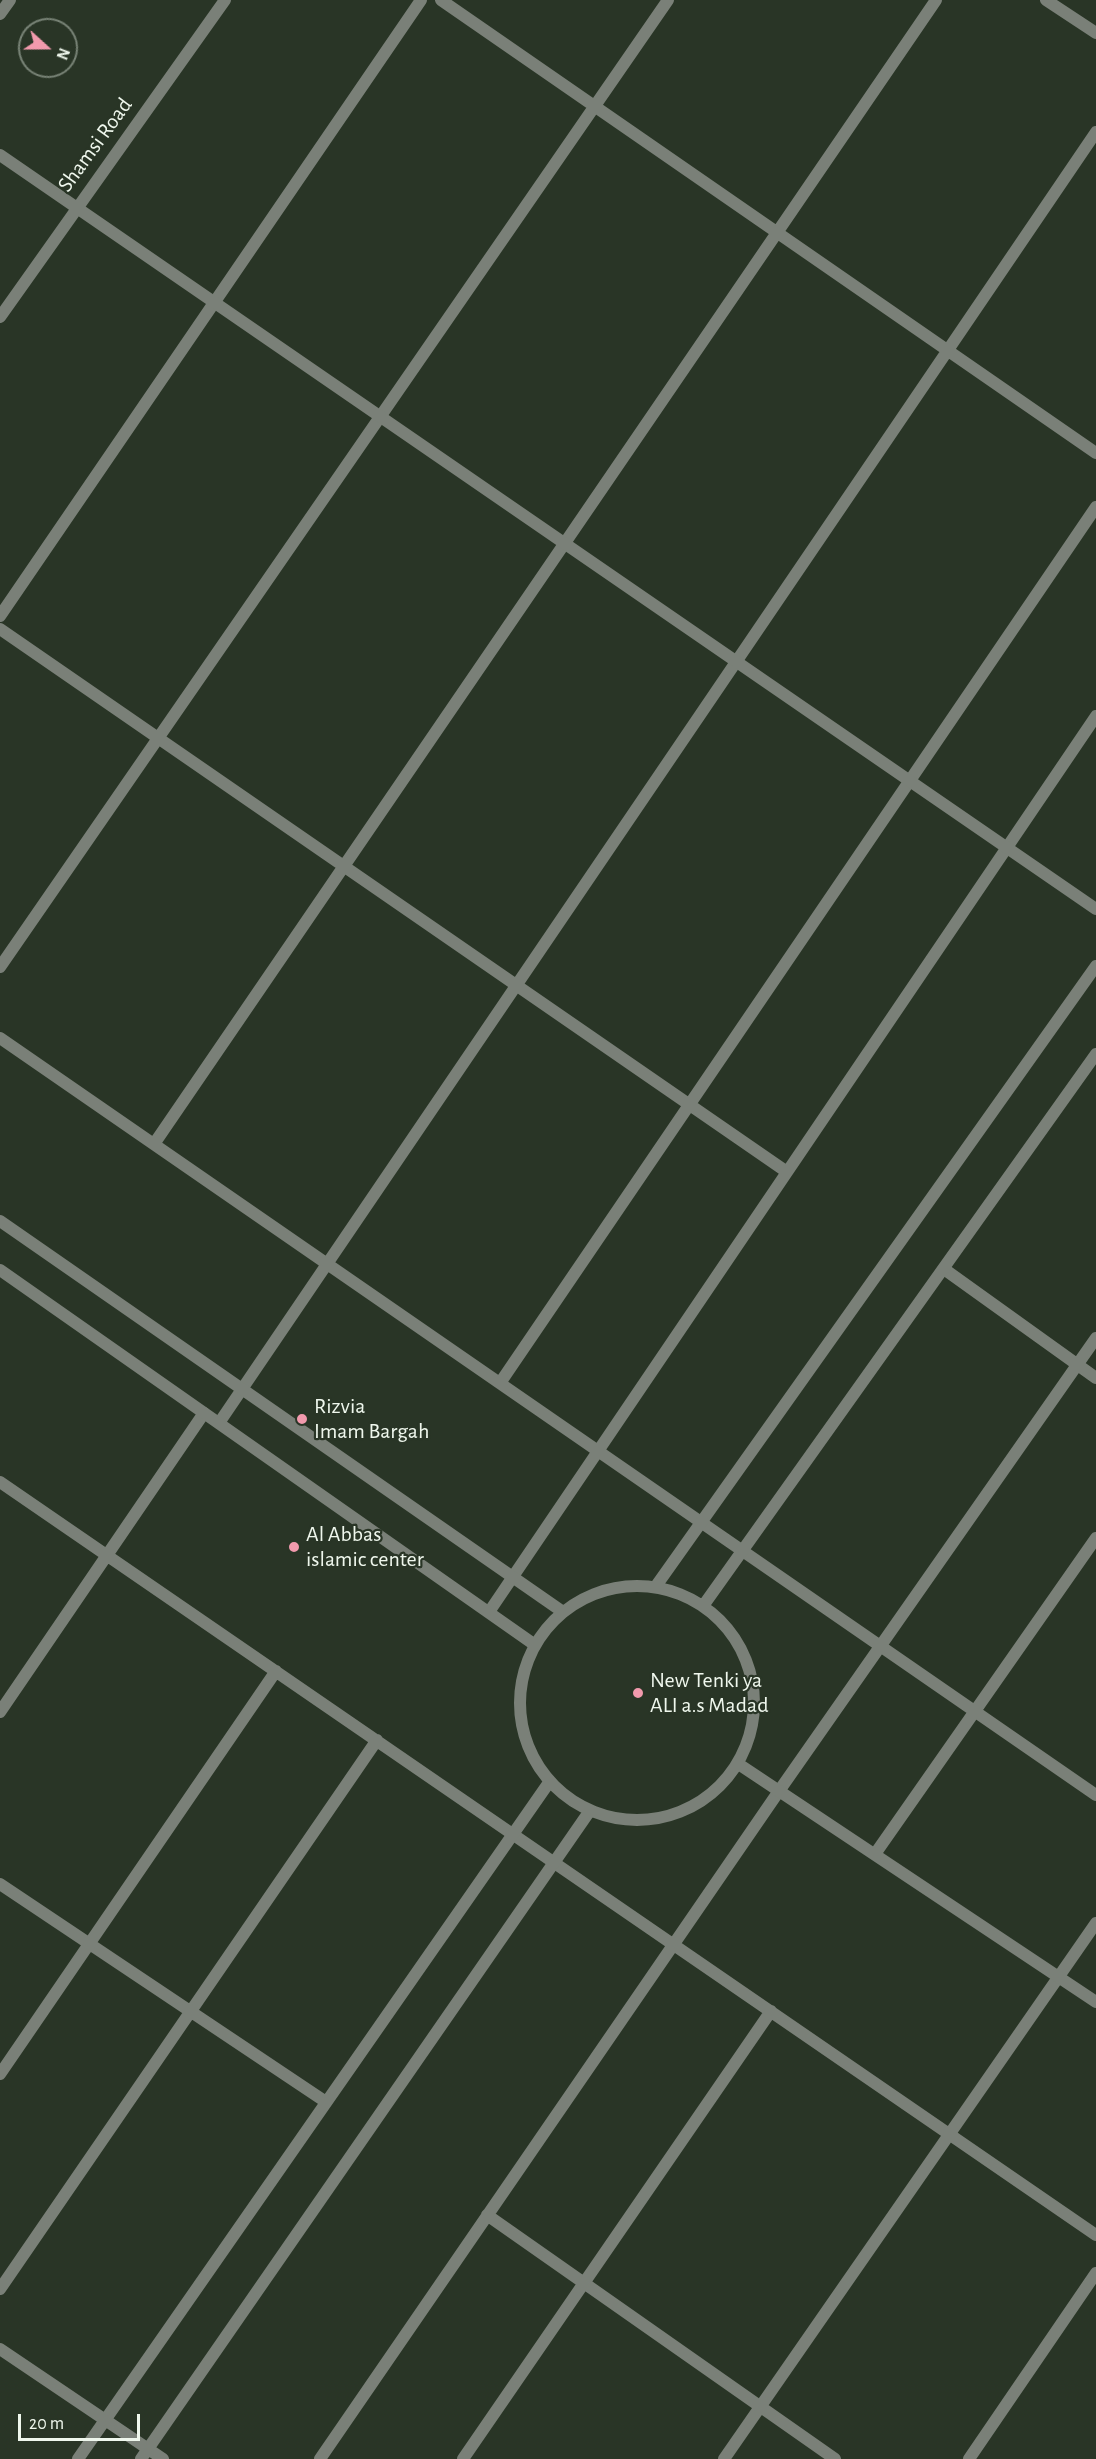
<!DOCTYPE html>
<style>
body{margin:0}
#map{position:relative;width:1096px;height:2459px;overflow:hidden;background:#293526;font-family:"Alegreya Sans",sans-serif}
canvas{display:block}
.north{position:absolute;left:18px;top:18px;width:60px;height:60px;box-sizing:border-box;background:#293526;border:2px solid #788376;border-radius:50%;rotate:111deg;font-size:16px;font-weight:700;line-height:24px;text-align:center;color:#eff7ed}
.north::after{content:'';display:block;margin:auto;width:21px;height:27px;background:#f29aad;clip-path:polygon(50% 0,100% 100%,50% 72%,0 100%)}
.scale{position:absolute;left:18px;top:2414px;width:122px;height:27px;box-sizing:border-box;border:3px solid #eff7ed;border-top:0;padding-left:8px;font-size:18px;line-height:21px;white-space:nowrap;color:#eff7ed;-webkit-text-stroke:4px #293526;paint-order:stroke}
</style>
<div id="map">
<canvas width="1096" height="2459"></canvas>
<div class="north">N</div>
<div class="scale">20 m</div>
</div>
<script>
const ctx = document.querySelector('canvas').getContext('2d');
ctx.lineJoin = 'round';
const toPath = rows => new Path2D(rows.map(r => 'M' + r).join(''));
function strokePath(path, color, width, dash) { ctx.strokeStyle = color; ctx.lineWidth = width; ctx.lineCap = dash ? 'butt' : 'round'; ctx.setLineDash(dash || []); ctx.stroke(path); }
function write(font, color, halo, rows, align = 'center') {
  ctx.font = font + ' "Alegreya Sans",sans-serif'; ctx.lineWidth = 4.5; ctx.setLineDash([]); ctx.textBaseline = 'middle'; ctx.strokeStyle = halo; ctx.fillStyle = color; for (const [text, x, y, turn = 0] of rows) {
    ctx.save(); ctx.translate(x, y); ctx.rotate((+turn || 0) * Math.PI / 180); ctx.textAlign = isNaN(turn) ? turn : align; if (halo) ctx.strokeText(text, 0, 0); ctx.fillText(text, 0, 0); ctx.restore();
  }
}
strokePath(toPath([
 [441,0,1096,453],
 [1046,0,1096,33],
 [0,14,10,0],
 [0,616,421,0],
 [0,629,787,1172],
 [0,967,668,0],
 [0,1038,1096,1795],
 [154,1144,936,0],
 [944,1269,1096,1378],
 [500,1383,1096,507],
 [219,1423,1096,132],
 [0,1482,1096,2235],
 [489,1612,1096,716],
 [0,1712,204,1413],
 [875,1854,1096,1538],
 [0,1884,326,2102],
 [0,2074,276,1671],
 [487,2215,835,2459],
 [0,2289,377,1740],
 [320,2459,779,1791,1096,1338],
 [463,2459,771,2011],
 [724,2459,1096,1923],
 [969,2459,1096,2273]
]), '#7a8078', 12);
strokePath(toPath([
 [0,155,1096,909],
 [0,317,225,0],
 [0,1221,563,1612],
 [0,1270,535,1645],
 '520 1703a117 117 0 1 1 234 0a117 117 0 1 1-234 0Z',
 [656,1586,1096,966],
 [703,1606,1096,1054],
 [740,1765,1096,2002],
 [0,2349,163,2459],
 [78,2459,550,1781],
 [141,2459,589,1812]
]), '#7a8078', 12);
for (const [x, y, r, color] of [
 [302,1419,6,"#f29aad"],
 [294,1547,6,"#f29aad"],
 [638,1693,6,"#f29aad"]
]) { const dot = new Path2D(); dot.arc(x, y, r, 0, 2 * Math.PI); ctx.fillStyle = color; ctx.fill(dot); strokePath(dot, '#293526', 2); }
write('22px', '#eff7ed', '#293526', [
 ["Shamsi Road",95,145,-54]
]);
write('22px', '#eff7ed', '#293526', [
 ["Rizvia",314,1406],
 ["Imam Bargah",314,1431],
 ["Al Abbas",306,1534],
 ["islamic center",306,1559],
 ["New Tenki ya",650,1680],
 ["ALI a.s Madad",650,1705]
], 'left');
</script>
